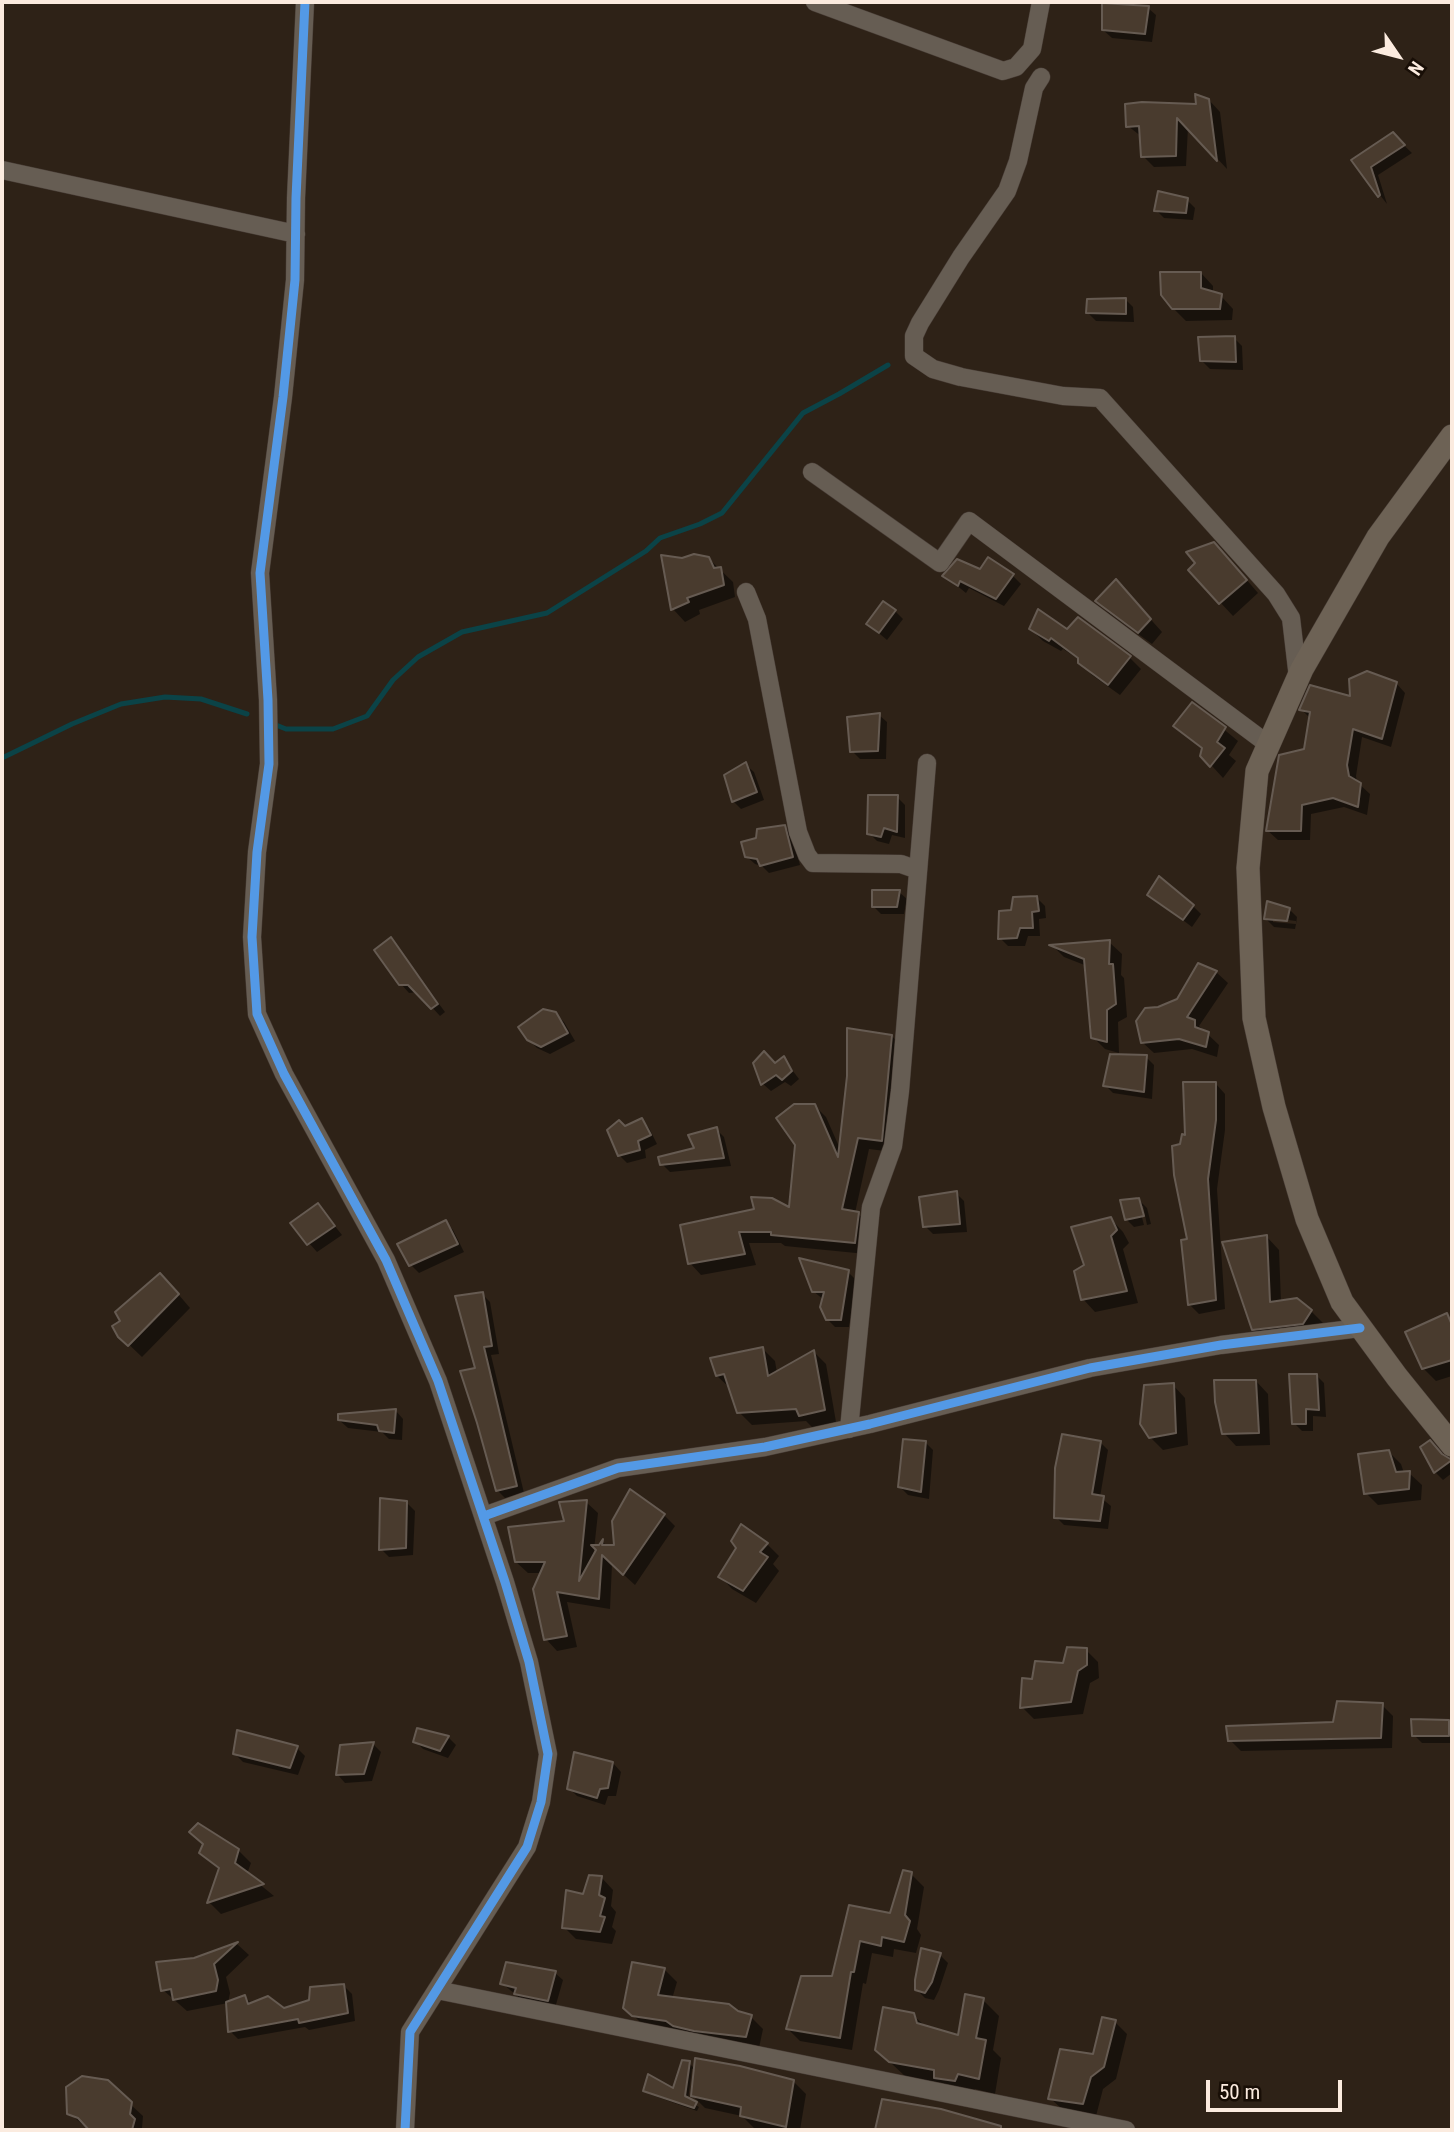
<!DOCTYPE html>
<style>
body{margin:0}
#map{position:relative;width:1454px;height:2132px;overflow:hidden;background:#2e2217;font-family:"Roboto Condensed",sans-serif}
canvas{display:block}
.frame{position:absolute;inset:0;border:4px solid #fbebdf;pointer-events:none}
.north{position:absolute;left:1363px;top:21px;width:70px;height:70px;-webkit-text-stroke:5px #180e06;paint-order:stroke;rotate:125deg;font-size:19px;font-weight:700;line-height:28px;text-align:center;color:#fbebdf}
.north::after{content:'';display:block;margin:auto;width:24px;height:32px;background:#fbebdf;clip-path:polygon(50% 0,100% 100%,50% 72%,0 100%)}
.scale{position:absolute;left:1206px;top:2080px;width:136px;height:32px;box-sizing:border-box;border:4px solid #fbebdf;border-top:0;padding-left:9px;font-size:21px;line-height:24px;white-space:nowrap;color:#fbebdf;-webkit-text-stroke:5px #180e06;paint-order:stroke}
</style>
<div id="map">
<canvas width="1454" height="2132"></canvas>
<div class="frame"></div>
<div class="north">N</div>
<div class="scale">50 m</div>
</div>
<script>
const ctx = document.querySelector('canvas').getContext('2d');
ctx.lineJoin = 'round';
function paint(path, color) { ctx.fillStyle = color; ctx.fill(path, 'evenodd'); }
const toPath = rows => new Path2D(rows.map(r => 'M' + r).join(''));
function strokePath(path, color, width, dash) { ctx.strokeStyle = color; ctx.lineWidth = width; ctx.lineCap = dash ? 'butt' : 'round'; ctx.setLineDash(dash || []); ctx.stroke(path); }
paint(toPath([
 [1104,2,1127,2,1126,6,1148,8,1156,15,1152,42,1112,38,1103,30],
 [1209,100,1220,112,1227,169,1188,127,1186,166,1154,167,1143,156,1142,137,1128,126,1198,106],
 [1392,134,1412,153,1378,175,1387,204,1353,161],
 [1187,200,1195,208,1193,220,1164,218,1156,210],
 [1201,273,1213,286,1213,293,1221,296,1233,309,1232,320,1186,321,1173,308],
 [1125,299,1133,307,1134,322,1096,321,1088,313],
 [1234,338,1242,346,1243,370,1210,369,1202,361],
 [1226,556,1258,593,1233,616,1190,570,1197,563],
 [663,557,708,558,733,582,735,597,699,610,700,614,685,622,673,609],
 [981,571,1013,576,1021,584,1004,606,969,588,966,593,945,576],
 [1128,594,1162,632,1152,644,1109,613,1097,601],
 [895,611,903,619,887,640,868,624],
 [1031,629,1067,631,1129,657,1141,669,1120,695,1092,675,1080,660,1063,649,1061,651,1043,641],
 [1396,683,1405,693,1391,747,1362,737,1356,776,1357,782,1370,794,1367,815,1344,807,1311,814,1310,840,1278,840,1268,831,1306,751,1311,719,1301,709,1352,698],
 [1193,704,1238,741,1229,755,1236,761,1223,778,1202,755,1203,750,1176,726],
 [879,715,887,722,886,759,860,759,852,751],
 [746,765,754,772,764,800,741,809,733,801],
 [897,797,905,805,905,838,892,835,889,844,877,841,869,833],
 [784,826,792,835,800,865,769,873,762,866,755,864,746,856,757,840],
 [899,892,907,899,904,914,881,914,873,906],
 [1150,895,1193,906,1201,914,1192,927],
 [1037,898,1045,906,1046,918,1039,919,1040,936,1028,936,1025,946,1008,946,1000,938],
 [1289,909,1297,917,1296,924,1296,921,1273,918,1273,922,1296,924,1295,929,1274,927,1266,919],
 [391,939,445,1012,440,1016,418,992,409,993,401,984],
 [1109,942,1122,954,1121,975,1124,978,1127,1017,1118,1022,1119,1053,1105,1049,1093,1037,1087,966,1064,957,1053,946],
 [1199,965,1216,972,1228,983,1199,1026,1219,1045,1217,1057,1192,1049,1154,1053,1142,1042,1178,1000],
 [555,1013,564,1022,575,1041,550,1054,537,1048,528,1039],
 [892,1036,903,1048,893,1152,869,1149,855,1213,858,1214,870,1225,866,1254,785,1246,781,1243,749,1243,756,1265,701,1275,690,1263,682,1227,791,1210,814,1105,826,1117,841,1151],
 [1146,1057,1154,1065,1152,1099,1113,1093,1105,1085],
 [783,1058,799,1079,791,1086,785,1082,771,1091,763,1084,775,1065],
 [1216,1084,1225,1094,1225,1130,1217,1189,1225,1309,1199,1314,1189,1304,1189,1241,1182,1146],
 [641,1120,649,1128,657,1144,645,1150,646,1158,627,1163,619,1155,624,1128],
 [716,1129,724,1137,731,1166,670,1172,662,1164,696,1149],
 [956,1193,964,1201,967,1232,933,1234,925,1226],
 [1138,1199,1147,1208,1151,1224,1147,1225,1143,1206,1139,1206,1144,1225,1134,1227,1126,1219],
 [318,1205,342,1235,317,1252,292,1224],
 [1111,1219,1123,1232,1129,1243,1123,1249,1138,1303,1095,1312,1083,1299,1086,1266],
 [445,1222,453,1230,464,1252,419,1273,411,1265],
 [1267,1237,1279,1250,1281,1302,1297,1300,1311,1311,1324,1324,1315,1335,1266,1341,1253,1329],
 [848,1272,856,1280,849,1327,835,1327,827,1319,824,1300,813,1291],
 [173,1288,190,1308,142,1357,120,1336,123,1322],
 [482,1294,490,1302,499,1354,491,1355,524,1493,505,1498,497,1490,477,1369],
 [1447,1315,1452,1319,1452,1376,1436,1381,1423,1368],
 [763,1349,775,1361,777,1373,814,1352,826,1364,836,1422,813,1428,806,1421,752,1425,739,1412,730,1388,717,1376],
 [1316,1375,1324,1383,1326,1417,1313,1416,1313,1431,1302,1431,1294,1423],
 [1256,1381,1268,1394,1270,1445,1236,1446,1224,1433],
 [1173,1385,1185,1398,1188,1445,1163,1450,1150,1437],
 [396,1411,403,1419,402,1440,389,1439,382,1432,348,1428,339,1420],
 [925,1442,933,1450,929,1499,908,1495,900,1487],
 [1100,1442,1108,1450,1100,1497,1111,1506,1108,1529,1064,1525,1056,1517],
 [1389,1452,1401,1464,1404,1473,1409,1473,1422,1485,1421,1500,1378,1505,1366,1493],
 [1443,1457,1452,1462,1452,1473,1443,1480,1435,1472],
 [586,1502,598,1513,593,1559,603,1542,608,1547,615,1546,664,1515,675,1526,635,1585,612,1564,610,1609,567,1602,577,1647,557,1651,546,1639,542,1573,528,1573,516,1562,567,1522],
 [407,1503,415,1511,413,1555,389,1557,381,1549],
 [767,1544,779,1556,773,1564,779,1571,756,1603,732,1589,720,1576],
 [1086,1650,1098,1662,1099,1678,1090,1683,1083,1714,1034,1719,1022,1707,1033,1681,1064,1665],
 [1382,1705,1393,1716,1392,1748,1241,1751,1230,1740,1334,1724],
 [1448,1722,1452,1726,1452,1743,1422,1743,1414,1735],
 [448,1737,456,1745,448,1758,423,1749,415,1741],
 [373,1744,381,1752,372,1781,345,1783,338,1775],
 [297,1748,305,1756,298,1775,243,1762,235,1754],
 [613,1763,621,1772,616,1796,608,1796,605,1805,577,1796,569,1788],
 [238,1850,251,1863,247,1874,274,1896,221,1914,209,1902,220,1870,201,1853],
 [911,1874,924,1887,917,1929,921,1935,916,1953,894,1949,893,1957,872,1953,866,1984,863,1983,852,2050,800,2041,788,2029,833,1977,850,1907,891,1915],
 [601,1877,613,1890,611,1906,616,1912,612,1927,616,1931,612,1944,576,1939,564,1927,585,1896],
 [237,1944,249,1955,226,1977,230,1993,228,2003,187,2011,163,1990,195,1960],
 [940,1955,948,1963,939,1990,934,2000,925,1998,917,1990],
 [665,1970,677,1982,672,1999,751,2017,763,2029,759,2048,646,2028,625,2007],
 [555,1973,563,1980,555,2008,524,2002,502,1983],
 [344,1986,352,1994,355,2021,309,2030,305,2027,238,2039,230,2031,245,1997,252,2004,283,2010,311,2002],
 [983,2000,999,2016,993,2050,1001,2058,995,2094,975,2089,971,2096,952,2093,942,2083,906,2077,877,2050,913,2015,926,2027,960,2037],
 [1115,2022,1127,2034,1116,2079,1103,2089,1096,2116,1063,2110,1050,2098,1094,2056],
 [689,2063,695,2069,793,2081,806,2094,800,2130,764,2130,754,2128,742,2116,705,2108,692,2095,695,2069,692,2069,688,2100,699,2107,697,2111,649,2094,645,2091,674,2091],
 [883,2101,941,2111,1007,2130,876,2130],
 [130,2104,143,2116,142,2128,144,2130,89,2130,69,2113]
]), '#0007');
strokePath(toPath([
 [276,725,286,729,333,729,367,716,393,680,418,657,462,632,547,613,646,551,660,538,700,524,722,513,803,413,839,394,888,365],
 [2,758,72,724,121,704,165,697,201,699,247,714]
]), '#0b4347', 5);
const building = toPath([
 [1102,3,1149,6,1145,34,1102,30,1102,3],
 [1195,94,1209,99,1217,161,1177,118,1176,156,1141,157,1139,126,1126,127,1125,104,1142,102,1196,104,1195,94],
 [1393,132,1405,145,1371,167,1380,195,1378,197,1351,160,1393,132],
 [1158,191,1188,198,1186,213,1154,211,1158,191],
 [1160,272,1201,272,1201,288,1222,294,1220,309,1172,309,1161,295,1160,272],
 [1126,298,1126,314,1086,313,1087,299,1126,298],
 [1235,336,1236,362,1200,361,1198,337,1235,336],
 [1214,542,1247,580,1219,604,1188,570,1195,563,1186,552,1214,542],
 [694,554,709,557,714,568,721,567,724,585,687,598,689,602,671,610,661,555,682,558,694,554],
 [988,557,1014,574,996,599,960,581,958,586,942,576,957,559,980,569,988,557],
 [1116,579,1151,619,1138,633,1095,601,1116,579],
 [883,601,896,610,879,633,866,624,883,601],
 [1038,609,1067,629,1078,617,1131,656,1108,685,1078,663,1078,658,1051,638,1049,641,1029,629,1038,609],
 [1367,671,1397,682,1382,739,1353,729,1347,765,1349,776,1361,783,1358,807,1333,798,1302,805,1301,831,1266,831,1279,755,1304,749,1310,712,1299,710,1310,685,1350,696,1349,679,1367,671],
 [1192,702,1226,727,1217,742,1225,748,1210,767,1200,756,1202,748,1173,726,1192,702],
 [880,713,878,751,850,752,847,717,880,713],
 [746,762,757,792,732,802,724,775,746,762],
 [868,795,898,795,897,832,884,828,881,837,867,834,868,795],
 [785,825,793,857,760,866,757,859,745,857,741,842,756,838,757,829,785,825],
 [1159,876,1194,905,1183,920,1147,895,1159,876],
 [872,890,900,890,897,907,872,907,872,890],
 [1037,896,1039,911,1032,912,1033,928,1020,928,1017,938,998,939,999,911,1011,910,1013,897,1037,896],
 [1267,901,1290,908,1287,921,1264,919,1267,901],
 [391,937,438,1004,431,1009,408,985,399,985,374,950,391,937],
 [1110,940,1109,964,1113,964,1116,1004,1107,1010,1107,1042,1091,1038,1084,959,1049,945,1110,940],
 [1198,963,1217,971,1187,1017,1195,1020,1195,1027,1209,1032,1206,1047,1179,1039,1141,1043,1136,1021,1145,1008,1158,1007,1177,999,1198,963],
 [543,1009,556,1012,568,1033,541,1047,527,1040,518,1027,543,1009],
 [847,1028,892,1035,882,1141,858,1138,842,1209,859,1212,855,1243,771,1235,771,1232,739,1232,745,1254,688,1264,680,1225,754,1209,751,1197,772,1198,789,1207,795,1145,776,1118,794,1104,815,1104,838,1157,847,1076,847,1028],
 [764,1051,775,1063,784,1056,792,1071,782,1080,776,1075,761,1085,753,1063,764,1051],
 [1110,1054,1147,1055,1144,1092,1103,1086,1110,1054],
 [1183,1082,1216,1082,1216,1120,1208,1179,1216,1300,1188,1305,1181,1240,1187,1239,1174,1175,1172,1146,1180,1144,1182,1134,1185,1135,1183,1082],
 [642,1118,651,1135,638,1141,640,1150,618,1156,607,1130,619,1120,625,1126,642,1118],
 [717,1127,724,1158,660,1165,658,1157,694,1148,688,1135,717,1127],
 [957,1191,960,1224,923,1227,919,1197,957,1191],
 [1139,1198,1144,1216,1125,1220,1120,1200,1139,1198],
 [318,1203,335,1226,307,1245,290,1223,318,1203],
 [1111,1217,1117,1230,1111,1236,1127,1291,1081,1300,1074,1271,1084,1265,1071,1227,1111,1217],
 [446,1220,458,1244,409,1266,397,1244,446,1220],
 [1267,1235,1270,1302,1297,1298,1312,1310,1303,1324,1252,1330,1222,1242,1267,1235],
 [799,1258,849,1270,841,1320,826,1320,820,1307,824,1292,812,1292,799,1258],
 [160,1273,179,1294,128,1346,118,1337,112,1326,120,1321,115,1312,160,1273],
 [483,1292,492,1346,484,1347,517,1486,496,1491,477,1423,460,1371,475,1368,455,1296,483,1292],
 [1447,1313,1452,1325,1452,1360,1422,1369,1405,1332,1447,1313],
 [763,1347,768,1376,814,1350,825,1410,799,1416,796,1409,737,1413,724,1374,716,1376,710,1358,763,1347],
 [1289,1374,1317,1374,1319,1410,1306,1409,1306,1424,1292,1424,1289,1374],
 [1214,1380,1256,1380,1259,1433,1222,1434,1215,1402,1214,1380],
 [1174,1383,1176,1433,1149,1438,1140,1424,1144,1385,1174,1383],
 [396,1409,394,1433,379,1431,377,1425,338,1420,338,1414,396,1409],
 [1062,1434,1101,1441,1092,1494,1104,1496,1100,1521,1054,1518,1055,1468,1062,1434],
 [903,1439,926,1441,921,1492,898,1487,903,1439],
 [1430,1440,1442,1454,1452,1460,1434,1473,1420,1447,1430,1440],
 [1389,1450,1396,1472,1410,1471,1409,1489,1364,1494,1358,1454,1389,1450],
 [630,1489,665,1514,623,1575,602,1555,599,1599,557,1592,567,1636,544,1640,533,1589,545,1562,515,1562,508,1527,564,1521,559,1502,587,1500,579,1581,596,1550,591,1545,599,1545,603,1539,602,1545,614,1545,612,1521,630,1489],
 [380,1498,407,1501,406,1548,379,1550,380,1498],
 [741,1524,768,1543,760,1552,768,1557,743,1591,718,1577,736,1548,731,1541,741,1524],
 [1067,1647,1087,1648,1087,1665,1078,1671,1071,1702,1020,1708,1022,1678,1032,1679,1035,1661,1063,1663,1067,1647],
 [1337,1701,1383,1703,1381,1738,1228,1741,1226,1726,1333,1722,1337,1701],
 [1411,1719,1449,1720,1449,1736,1412,1736,1411,1719],
 [417,1728,449,1736,440,1751,413,1742,417,1728],
 [237,1730,298,1746,290,1768,233,1754,237,1730],
 [374,1742,364,1774,336,1775,340,1745,374,1742],
 [574,1752,613,1762,608,1788,600,1789,597,1798,567,1789,574,1752],
 [198,1823,239,1849,235,1863,264,1884,207,1903,219,1868,199,1853,203,1844,189,1832,198,1823],
 [903,1870,912,1872,905,1915,910,1921,904,1942,882,1937,881,1946,860,1941,854,1972,851,1972,840,2038,786,2029,801,1976,832,1976,849,1905,890,1913,903,1870],
 [589,1875,602,1876,599,1895,605,1898,600,1916,605,1917,600,1932,562,1928,566,1890,583,1894,589,1875],
 [238,1942,214,1964,218,1980,216,1991,173,2000,171,1989,161,1991,156,1962,194,1958,238,1942],
 [921,1948,941,1953,932,1982,925,1993,915,1990,915,1980,921,1948],
 [506,1962,556,1971,548,2001,514,1994,516,1988,500,1984,506,1962],
 [632,1962,665,1968,658,1995,729,2004,738,2011,752,2015,746,2037,694,2031,673,2026,666,2021,632,2016,623,2008,632,1962],
 [344,1984,348,2013,299,2023,298,2019,228,2032,226,2002,245,1995,248,2004,268,1996,284,2008,309,2000,310,1987,344,1984],
 [965,1994,984,1998,976,2038,986,2040,979,2079,958,2074,955,2081,934,2078,934,2070,889,2062,875,2050,883,2007,914,2013,917,2023,958,2035,965,1994],
 [1102,2017,1116,2020,1104,2067,1091,2077,1083,2104,1048,2099,1060,2049,1093,2054,1102,2017],
 [695,2058,740,2066,794,2080,786,2127,740,2116,741,2107,691,2096,695,2058],
 [682,2060,690,2061,685,2096,697,2102,694,2108,643,2091,648,2074,673,2088,682,2060],
 [82,2076,108,2080,132,2102,130,2114,135,2119,132,2130,89,2130,78,2118,67,2114,66,2087,82,2076],
 [882,2099,941,2109,1001,2126,1001,2130,875,2130,882,2099]
]);
paint(building, '#493b2e');
strokePath(building, '#665b52', 2);
const minor = toPath([
 [305,2,296,198,295,280,283,397,260,573,268,700,269,764,257,852,252,937,257,1014,284,1074,386,1260,438,1381,505,1582,529,1662,548,1754,541,1802,527,1847,410,2032,405,2130],
 [815,2,1003,71,1016,67,1032,49,1041,2],
 [1041,77,1034,88,1018,161,1007,191,961,257,920,323,914,336,914,356,933,369,961,377,1063,396,1100,398,1276,594,1291,618,1298,678],
 [2,170,296,234],
 [812,472,940,563,969,521,1269,745],
 [746,592,757,619,798,832,807,855,813,863,901,864,918,870],
 [849,1429,871,1207,893,1146,900,1091,927,763],
 [484,1516,618,1468,765,1447,870,1424,1090,1368,1221,1345,1360,1328],
 [437,1990,1126,2130]
]);
const major = toPath([
 [1452,436,1378,537,1302,669,1257,771,1248,868,1254,1018,1274,1107,1307,1219,1342,1302,1397,1377,1452,1445]
]);
strokePath(minor, '#473c35', 19);
strokePath(major, '#473c35', 24);
strokePath(minor, '#665d53', 18);
strokePath(major, '#6d6255', 23);
strokePath(toPath([
 [305,2,296,198,295,280,283,397,260,573,268,700,269,764,257,852,252,937,257,1014,284,1074,386,1260,438,1381,505,1582,529,1662,548,1754,541,1802,527,1847,410,2032,405,2130],
 [484,1516,618,1468,765,1447,870,1424,1090,1368,1221,1345,1360,1328]
]), '#5399e6', 9);
</script>
